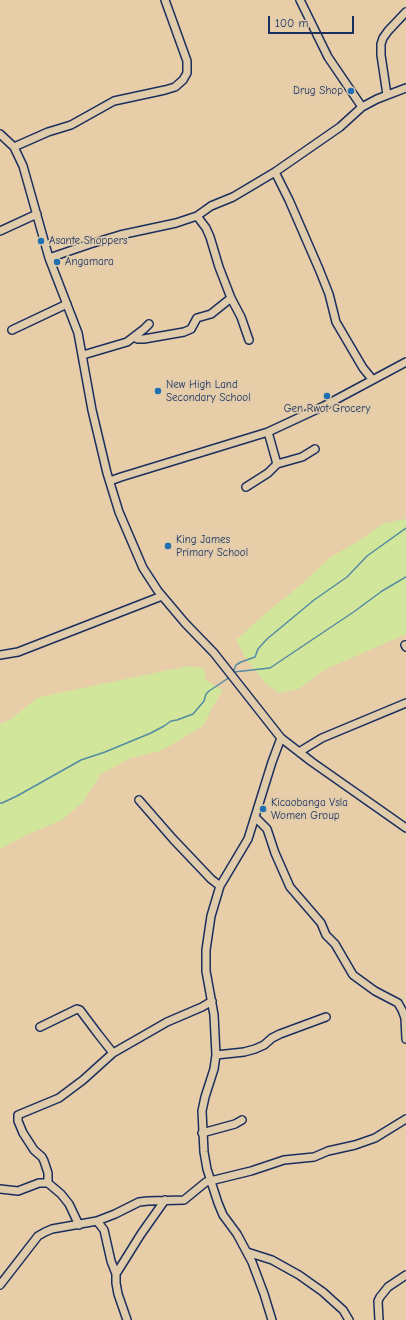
<!DOCTYPE html>
<style>
body{margin:0}
#map{position:relative;width:406px;height:1320px;overflow:hidden;background:#e8cda9;font-family:"Comic Neue",sans-serif}
canvas{display:block}
.scale{position:absolute;left:268px;top:16px;width:86px;height:18px;box-sizing:border-box;border:2px solid #1b2f5e;border-top:0;padding-left:5px;font-size:12px;line-height:14px;white-space:nowrap;color:#1b2f5e;-webkit-text-stroke:3px #e0ccaa;paint-order:stroke}
</style>
<div id="map">
<canvas width="406" height="1320"></canvas>
<div class="scale">100 m</div>
</div>
<script>
const ctx = document.querySelector('canvas').getContext('2d');
ctx.lineJoin = 'round';
function paint(path, color) { ctx.fillStyle = color; ctx.fill(path, 'evenodd'); }
const toPath = rows => new Path2D(rows.map(r => 'M' + r).join(''));
function strokePath(path, color, width, dash) { ctx.strokeStyle = color; ctx.lineWidth = width; ctx.lineCap = dash ? 'butt' : 'round'; ctx.setLineDash(dash || []); ctx.stroke(path); }
function write(font, color, halo, rows, align = 'center') {
  ctx.font = font + ' "Comic Neue",sans-serif'; ctx.lineWidth = 3.5; ctx.setLineDash([]); ctx.textBaseline = 'middle'; ctx.strokeStyle = halo; ctx.fillStyle = color; for (const [text, x, y, turn = 0] of rows) {
    ctx.save(); ctx.translate(x, y); ctx.rotate((+turn || 0) * Math.PI / 180); ctx.textAlign = isNaN(turn) ? turn : align; if (halo) ctx.strokeText(text, 0, 0); ctx.fillText(text, 0, 0); ctx.restore();
  }
}
paint(toPath([
 [406,519,406,634,324,670,299,689,279,693,266,684,246,659,236,640,267,612,303,583,328,559,363,538,384,523],
 [188,666,204,668,206,680,223,690,212,708,204,725,180,740,160,751,131,758,101,774,83,802,62,820,31,833,0,849,0,724,11,719,37,698,49,695]
]), '#d1e69b');
strokePath(toPath([
 [233,672,236,665,241,662,255,657,258,649,267,639,314,600,347,577,367,556,406,528],
 [234,672,270,668,355,611,382,591,406,577],
 [0,803,2,803,17,796,81,760,105,752,151,733,164,726,171,721,177,720,193,714,204,701,206,694,209,691,227,679,229,676]
]), '#528ba2', 1.5);
const minor = toPath([
 [300,0,328,57,362,107,377,99,406,88],
 [387,95,381,55,381,44,383,38,388,31,406,12],
 [0,134,14,147,23,166,49,258,78,333,92,410,107,473,119,512,143,568,158,591,185,623,214,653,281,738,312,762,406,828],
 [14,147,48,132,71,125,114,101,165,90,175,87,183,80,187,73,187,61,165,0],
 [275,172,289,200,319,269,329,294,336,322,363,368,372,379],
 [197,216,206,228,210,237,219,267,231,298,241,317,249,340],
 [0,231,37,214],
 [49,258,90,244,120,235,176,223,197,216,211,206,233,197,275,172,340,127,362,107],
 [12,330,67,304],
 [134,337,138,339,144,339,184,332,191,329,197,318,211,314,231,298],
 [83,355,127,342,144,329,149,324],
 [277,464,302,457,315,449],
 [110,481,121,477,268,432,324,406,406,362],
 [246,487,268,473,277,464,268,432],
 [405,645,406,647],
 [0,655,18,652,162,596],
 [299,752,322,738,406,703],
 [139,800,173,839,211,879,220,886],
 [255,817,267,829,275,853,290,887,321,923,326,935,335,944,353,975,375,991,398,1003,402,1010,405,1018,406,1039],
 [40,1027,77,1009,80,1010,98,1034,113,1053],
 [216,1055,244,1052,255,1049,264,1045,272,1038,280,1034,326,1017],
 [202,1133,235,1124,242,1120],
 [48,1183,48,1173,44,1161,42,1157,34,1150,23,1133,18,1121,18,1115,59,1098,83,1080,113,1053,167,1022,202,1007,212,1001],
 [0,1189,18,1191,39,1183,48,1183,61,1194,69,1204,79,1225],
 [97,1221,104,1230,111,1261,116,1274],
 [247,1252,272,1260,299,1275,323,1292,334,1302,343,1310,349,1320],
 [0,1285,38,1236,45,1232,52,1229,97,1221,115,1214,139,1202,148,1201,184,1200,206,1182,251,1171,284,1160,314,1157,328,1151,355,1145,375,1138,406,1119],
 [127,1320,118,1294,116,1283,116,1274,141,1234,165,1200],
 [272,1320,264,1294,252,1262,237,1234,223,1215,218,1203,207,1169,204,1152,202,1111,205,1097,214,1069,216,1055,214,1015,206,971,206,950,211,916,220,886,248,839,272,762,281,738],
 [379,1320,378,1301,380,1297,388,1287,406,1275]
]);
strokePath(minor, '#1b2f5e', 10);
strokePath(minor, '#e0ccaa', 7);
for (const [x, y, r, color] of [
 [351,91,4,"#1f6fb2"],
 [41,241,4,"#1f6fb2"],
 [57,262,4,"#1f6fb2"],
 [158,391,4,"#1f6fb2"],
 [327,396,4,"#1f6fb2"],
 [168,546,4,"#1f6fb2"],
 [263,809,4,"#1f6fb2"]
]) { const dot = new Path2D(); dot.arc(x, y, r, 0, 2 * Math.PI); ctx.fillStyle = color; ctx.fill(dot); strokePath(dot, '#e0ccaa', 1.5); }
write('11px', '#1b2f5e', '#e0ccaa', [
 ["Drug Shop",343,91,"right"],
 ["Asante Shoppers",49,241],
 ["Angamara",65,262],
 ["New High Land",166,385],
 ["Secondary School",166,398],
 ["Gen Rwot Grocery",327,409,"center"],
 ["King James",176,540],
 ["Primary School",176,553],
 ["Kicaobanga Vsla",271,803],
 ["Women Group",271,816]
], 'left');
</script>
